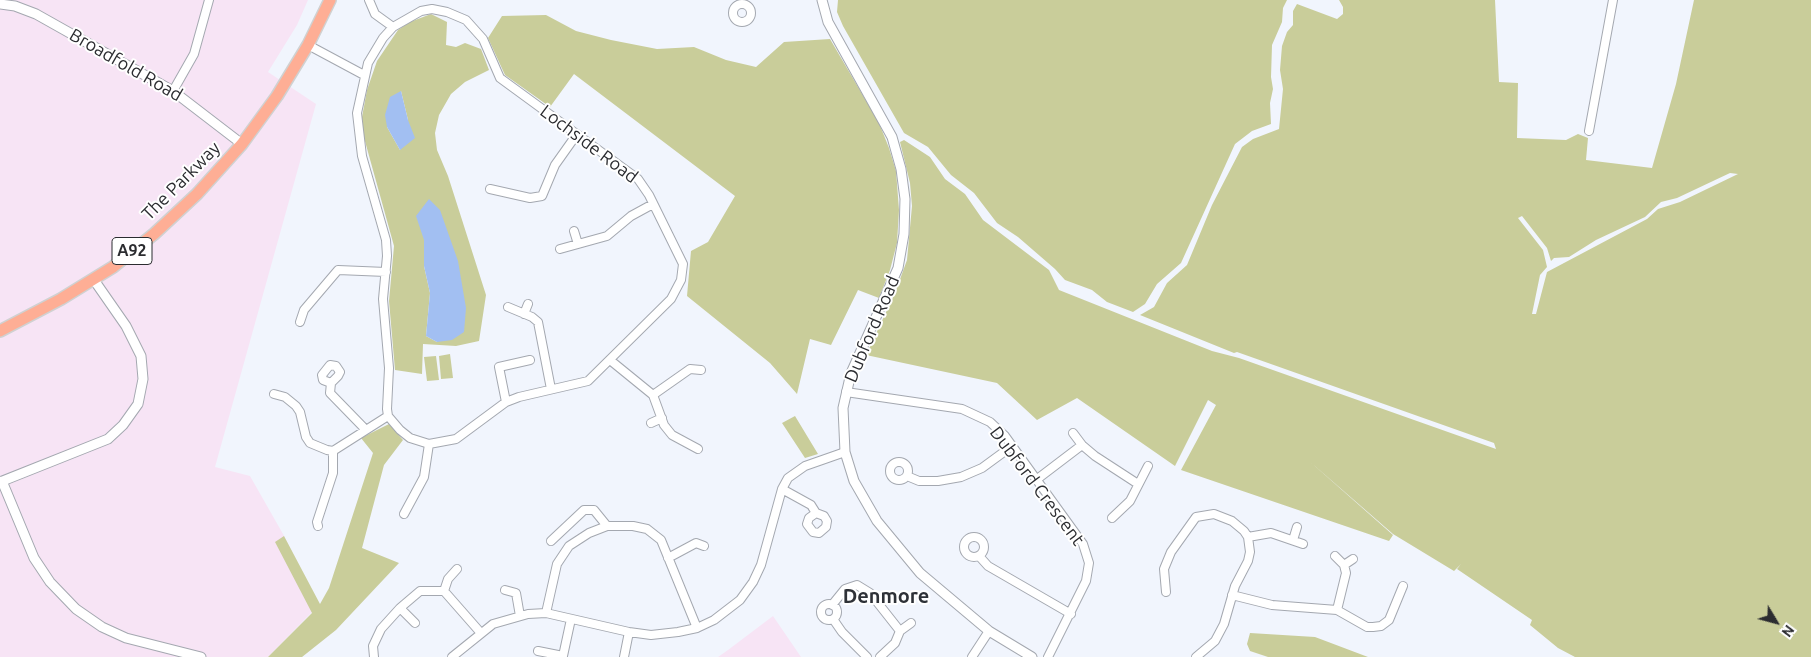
<!DOCTYPE html>
<style>
body{margin:0}
#map{position:relative;width:1811px;height:657px;overflow:hidden;background:#f1f5fd;font-family:Ubuntu,sans-serif}
canvas{display:block}
.north{position:absolute;left:1751px;top:597px;width:50px;height:50px;-webkit-text-stroke:4px #fff;paint-order:stroke;rotate:127deg;font-size:14px;font-weight:700;line-height:20px;text-align:center;color:#2b2c30}
.north::after{content:'';display:block;margin:auto;width:18px;height:22px;background:#2b2c30;clip-path:polygon(50% 0,100% 100%,50% 72%,0 100%)}
</style>
<div id="map">
<canvas width="1811" height="657"></canvas>
<div class="north">N</div>
</div>
<script>
const ctx = document.querySelector('canvas').getContext('2d');
ctx.lineJoin = 'round';
function paint(path, color) { ctx.fillStyle = color; ctx.fill(path, 'evenodd'); }
const toPath = rows => new Path2D(rows.map(r => 'M' + r).join(''));
function strokePath(path, color, width, dash) { ctx.strokeStyle = color; ctx.lineWidth = width; ctx.lineCap = dash ? 'butt' : 'round'; ctx.setLineDash(dash || []); ctx.stroke(path); }
function write(font, color, halo, rows, align = 'center') {
  ctx.font = font + ' Ubuntu,sans-serif'; ctx.lineWidth = 4; ctx.setLineDash([]); ctx.textBaseline = 'middle'; ctx.strokeStyle = halo; ctx.fillStyle = color; for (const [text, x, y, turn = 0] of rows) {
    ctx.save(); ctx.translate(x, y); ctx.rotate((+turn || 0) * Math.PI / 180); ctx.textAlign = isNaN(turn) ? turn : align; if (halo) ctx.strokeText(text, 0, 0); ctx.fillText(text, 0, 0); ctx.restore();
  }
}
paint(toPath([
 [0,0,308,0,297,25,268,72,316,104,215,467,250,476,283,534,319,605,268,657,0,657],
 [773,616,801,657,718,657,728,650]
]), '#f7e4f5');
paint(toPath([
 [838,0,1287,0,1283,8,1282,22,1272,45,1271,77,1273,89,1270,103,1271,124,1252,131,1235,144,1181,263,1157,284,1145,304,1133,312,1107,302,1092,290,1065,280,1055,269,1018,237,997,223,974,193,951,175,928,147,904,133,843,26,837,12],
 [1339,0,1495,0,1499,82,1518,83,1517,138,1566,140,1578,134,1588,138,1586,160,1652,168,1676,84,1694,0,1811,0,1811,657,1575,657,1558,648,1530,625,1532,620,1457,569,1461,564,1454,571,1393,534,1308,460,1393,535,1389,541,1181,470,1216,405,1208,400,1175,466,1077,398,1037,420,997,383,866,355,895,293,907,260,912,206,910,183,900,142,904,140,930,157,945,179,965,194,983,220,1049,270,1059,290,1212,351,1239,358,1496,449,1494,443,1237,352,1234,353,1140,315,1154,307,1167,283,1187,265,1212,205,1242,147,1253,139,1279,129,1283,89,1280,70,1282,46,1287,32,1293,25,1293,11,1297,4,1337,19,1343,14,1343,7],
 [1730,173,1738,174,1680,202,1658,209,1647,219,1547,272,1536,314,1532,314,1540,275,1547,267,1543,250,1518,218,1522,216,1547,248,1551,261,1554,258,1569,257,1596,240,1645,217,1661,202,1677,198],
 [431,14,447,22,446,45,456,47,465,43,481,49,489,70,465,82,451,94,439,115,435,133,437,150,448,176,486,295,479,341,456,346,423,344,422,374,395,370,389,301,394,246,363,134,362,117,367,90,377,61,398,30,410,22],
 [401,91,408,120,400,150,387,127],
 [424,240,437,342,426,336,430,293,424,266],
 [546,15,576,31,611,40,657,49,694,47,726,60,756,67,784,42,830,39,879,123,889,148,896,171,899,210,897,243,890,270,879,298,858,290,831,345,810,339,797,394,770,363,687,296,691,251,708,242,735,196,574,74,550,107,505,75,488,38,502,16],
 [450,354,453,378,441,379,439,356],
 [436,356,439,380,427,381,424,357],
 [795,416,818,454,805,458,782,423],
 [389,424,403,440,384,465,362,548,399,563,336,630,302,657,268,657,312,613,275,542,284,536,320,604,329,588,373,453,361,438],
 [1250,633,1315,637,1368,657,1268,657,1250,651,1247,644]
]), '#c9cd9a');
paint(toPath([
 [401,91,408,120,415,138,400,150,387,127,385,115,390,97],
 [429,199,440,210,458,261,466,308,464,332,452,340,437,342,426,336,430,293,424,266,424,240,416,216]
]), '#a2bff2');
const minor = toPath([
 [369,0,375,14,393,27],
 '733 13a9 9 0 1 1 18 0a9 9 0 1 1-18 0Z',
 [432,9,447,12,466,20,483,39,500,78,638,179,649,195,683,264,681,280,671,299,588,381,519,397,506,402,456,439,429,444,410,438,400,430,388,416,387,409,389,368,383,299,387,256,386,240,362,156,357,113,368,63,383,38,393,27,421,11,432,9],
 [308,45,364,75],
 [173,91,194,54,209,0],
 [1589,131,1613,0],
 [490,189,530,198,542,196,555,165,577,134],
 [574,231,578,244],
 [560,249,607,236,631,216,653,204],
 [508,307,532,317,538,322,551,389],
 [524,314,528,304],
 [300,322,304,310,338,270,386,272],
 [610,360,653,395,664,425,672,435,698,449],
 [331,383,323,380,322,375,330,365,336,366,340,372,338,376,331,383,330,393,366,430],
 [846,392,962,409,990,422,1005,436,1083,544,1089,563,1086,581,1048,657],
 [274,394,285,397,296,406,300,412,306,437,310,443,327,450,333,451,388,416],
 [653,395,690,369,701,370],
 [506,402,499,367,530,360],
 [651,423,662,418],
 [1073,433,1082,445,1095,456,1138,484],
 '890 471a9 9 0 1 1 18 0a9 9 0 1 1-18 0Z',
 [907,476,919,481,938,481,961,477,982,468,1012,446],
 [1036,480,1082,445],
 [782,489,811,505,816,513,824,516,827,521,826,527,819,533,813,532,807,524,809,518,816,513],
 [404,514,424,477,429,444],
 [1112,518,1130,501,1148,466],
 [318,526,317,522,333,473,333,451],
 '964 547a10 10 0 1 1 20 0a10 10 0 1 1-20 0Z',
 [1248,537,1271,533,1303,544],
 [1293,540,1297,527],
 [551,541,584,510,594,510,607,526],
 [979,556,988,566,1071,614],
 [1335,556,1344,565,1346,573,1337,610],
 [668,558,696,543,704,546],
 [1344,565,1353,559],
 [505,590,516,593,520,616],
 [444,591,448,579,457,569],
 [1166,592,1164,569,1171,552,1196,517,1214,514,1232,521,1244,531,1248,537,1250,552,1248,561,1235,586,1224,624,1215,641,1196,657],
 [1232,595,1272,605,1337,610,1367,627,1373,627,1381,626,1389,620,1403,586],
 '821 612a8 8 0 1 1 16 0a8 8 0 1 1-16 0Z',
 [832,605,845,589,857,585,870,593,900,631],
 [400,608,415,623],
 [546,613,557,564,569,546,589,533,607,526,633,526,647,529,661,540,697,628],
 [833,619,842,632,867,657],
 [538,651,563,656,571,619],
 [374,657,373,646,381,629,400,608,420,591,444,591,480,632],
 [452,657,493,624,528,614,546,613,629,632,651,635,678,632,697,628,714,620,740,600,753,582,761,565,782,489,788,478,805,466,845,452],
 [624,657,629,632],
 [880,657,895,643,900,631,911,623],
 [972,657,989,631]
]);
const tertiary = toPath([
 [822,0,828,22,892,137,901,169,905,199,904,234,898,268,851,373,843,408,845,452,854,481,877,521,920,573,989,631,1032,657],
 [0,4,15,6,36,14,173,91,242,144],
 [2,481,34,558,50,582,76,609,102,627,126,638,201,657],
 [0,482,108,439,123,425,138,404,143,379,141,356,126,326,94,280]
]);
const primary = toPath([
 [0,331,61,299,113,267,154,234,197,194,242,144,277,96,308,45,330,0]
]);
strokePath(minor, '#a4a8b0', 10);
strokePath(tertiary, '#a4a8b0', 11);
strokePath(primary, '#d0d1d1', 14);
strokePath(minor, '#fff', 8);
strokePath(tertiary, '#fff', 9);
strokePath(primary, '#feae95', 11);
for (const [x, y, w] of [
 [132,251,40]
]) { const box = new Path2D(); box.roundRect(x - w / 2, y - 13.5, w, 27, 4); ctx.fillStyle = '#fff'; ctx.fill(box); strokePath(box, '#2b2c30', 1); }
write('bold 16px', '#2b2c30', null, [
 ["A92",132,251]
]);
write('18px', '#2b2c30', '#fff', [
 ["Broadfold Road",126,65,30],
 ["Lochside Road",589,144,37],
 ["The Parkway",181,181,-45],
 ["Dubford Road",872,329,-67],
 ["Dubford Crescent",1037,486,53]
]);
write('bold 20px', '#2e3137', '#fff', [
 ["Denmore",886,596]
]);
</script>
